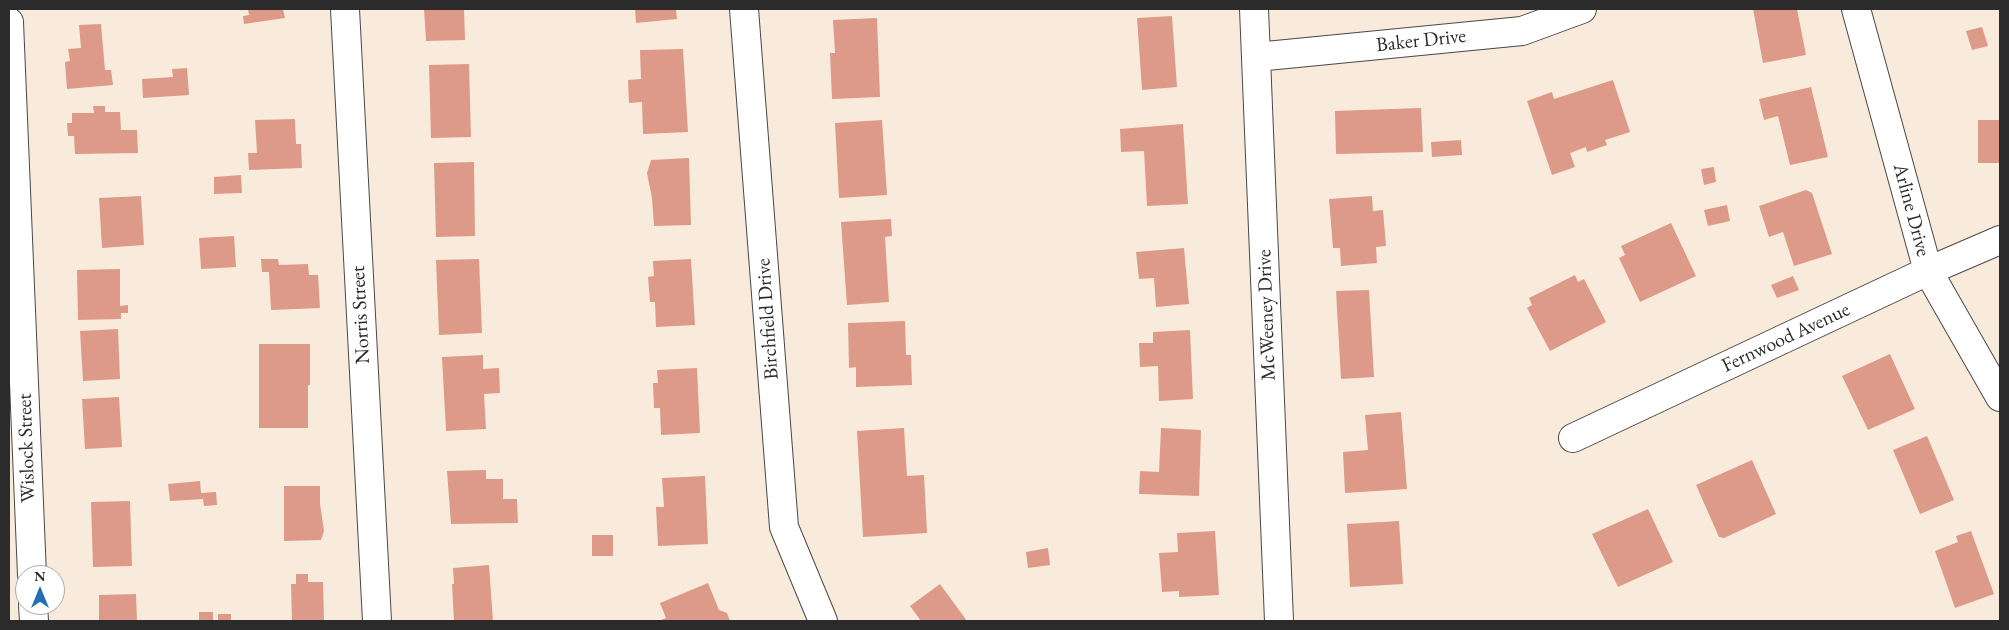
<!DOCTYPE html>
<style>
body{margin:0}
#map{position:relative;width:2009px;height:630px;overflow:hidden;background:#f9ebdb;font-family:"EB Garamond",serif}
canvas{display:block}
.frame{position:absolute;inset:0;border:10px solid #2b2b2b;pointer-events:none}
.north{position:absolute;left:15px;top:565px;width:50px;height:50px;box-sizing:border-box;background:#fff;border:1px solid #aaa;border-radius:50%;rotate:0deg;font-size:14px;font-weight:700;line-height:20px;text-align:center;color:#2b2b2b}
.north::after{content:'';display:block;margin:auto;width:18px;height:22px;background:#1f6fb2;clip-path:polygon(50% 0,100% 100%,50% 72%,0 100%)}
</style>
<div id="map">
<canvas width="2009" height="630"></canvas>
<div class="frame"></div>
<div class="north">N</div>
</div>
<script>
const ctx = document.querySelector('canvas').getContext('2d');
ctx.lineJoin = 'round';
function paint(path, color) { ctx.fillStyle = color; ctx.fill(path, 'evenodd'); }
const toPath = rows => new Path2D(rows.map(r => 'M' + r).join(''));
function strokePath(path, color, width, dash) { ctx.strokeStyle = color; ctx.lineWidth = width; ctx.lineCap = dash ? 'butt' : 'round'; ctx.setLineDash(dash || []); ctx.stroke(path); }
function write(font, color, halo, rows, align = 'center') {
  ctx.font = font + ' "EB Garamond",serif'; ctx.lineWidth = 4.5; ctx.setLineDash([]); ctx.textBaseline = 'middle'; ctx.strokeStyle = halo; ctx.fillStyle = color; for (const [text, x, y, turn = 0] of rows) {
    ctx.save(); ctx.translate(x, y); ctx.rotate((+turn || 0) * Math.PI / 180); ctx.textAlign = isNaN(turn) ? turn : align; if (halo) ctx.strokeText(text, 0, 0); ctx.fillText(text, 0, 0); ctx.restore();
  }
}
paint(toPath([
 [248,9,283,9,285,18,244,24,243,16,249,15],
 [424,9,464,9,465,40,426,41],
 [635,9,676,9,677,19,636,23],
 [1753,9,1797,9,1806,55,1763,63],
 [1172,16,1177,87,1142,90,1137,18],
 [877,18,880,97,832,99,830,53,835,53,833,20],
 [101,24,105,70,111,70,113,85,67,89,65,62,70,61,68,49,81,48,79,25],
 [1982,27,1988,46,1972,50,1966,31],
 [683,49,688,132,643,134,642,102,629,103,628,80,641,79,640,50],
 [469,64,471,137,431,138,429,65],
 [187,68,189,95,143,98,142,79,173,77,172,69],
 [1613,80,1630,132,1605,140,1607,145,1587,152,1586,147,1570,153,1575,167,1552,175,1527,101,1552,92,1554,99],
 [1811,87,1828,157,1790,165,1778,116,1764,120,1759,99],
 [93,106,105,106,105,112,120,112,121,130,137,130,138,153,75,154,74,136,68,136,67,123,72,123,72,113,94,113],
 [1421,108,1423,152,1336,154,1335,111],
 [295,119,296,144,301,144,302,168,249,170,248,153,257,153,255,120],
 [882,120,887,195,839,198,835,123],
 [1978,120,2000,120,2000,163,1978,163],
 [1183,124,1188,204,1147,206,1144,151,1121,152,1120,129],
 [1461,140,1462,155,1432,157,1431,142],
 [689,158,691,225,654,226,652,198,647,173,651,160],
 [474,162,475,236,436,237,434,163],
 [1714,167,1716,182,1704,185,1701,169],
 [241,175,242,193,214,194,214,177],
 [1806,190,1812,193,1832,254,1794,266,1783,232,1769,237,1759,206],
 [141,196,144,245,102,248,99,198],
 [1372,196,1373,211,1383,210,1386,246,1376,247,1377,263,1341,266,1340,248,1333,248,1329,199],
 [1727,205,1730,221,1708,226,1704,210],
 [891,219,892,236,885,237,889,302,847,305,841,222],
 [1671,223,1696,276,1640,302,1619,258,1625,255,1621,246],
 [234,236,236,267,201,269,199,238],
 [1184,248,1189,304,1156,307,1154,278,1139,279,1136,252],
 [261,259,278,259,279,265,308,264,309,275,318,275,320,308,271,310,269,272,262,272],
 [479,259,482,333,439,335,436,260],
 [691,259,695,325,656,327,655,302,650,302,648,277,654,276,653,261],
 [120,269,120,306,128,305,128,313,121,313,121,319,78,320,77,270],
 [1575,275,1578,282,1584,279,1606,322,1550,351,1527,308,1532,305,1529,298],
 [1793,276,1799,290,1777,298,1771,285],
 [1369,290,1374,377,1341,379,1336,291],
 [905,321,906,355,911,355,912,385,856,387,856,367,849,368,848,323],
 [118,329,120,379,83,381,80,331],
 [1190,330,1193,399,1159,401,1158,366,1140,367,1139,343,1153,343,1153,332],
 [259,344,310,344,310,385,308,385,308,428,259,428],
 [1890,354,1915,409,1868,430,1842,376],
 [483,355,483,369,499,368,500,393,484,394,486,429,446,431,442,357],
 [697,368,700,433,661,435,660,408,654,408,653,383,658,383,657,370],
 [119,397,122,447,85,449,82,399],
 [1401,412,1407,489,1345,493,1343,452,1368,450,1365,415],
 [904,428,907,476,924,475,927,533,863,537,857,431],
 [1161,428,1201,430,1199,496,1139,494,1140,471,1159,472],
 [1927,436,1954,500,1920,514,1893,450],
 [1752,460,1776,514,1724,538,1719,537,1696,485],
 [486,470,486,479,503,479,503,499,517,499,518,523,451,524,447,471],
 [705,476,708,544,658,546,656,507,664,507,662,478],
 [200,481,201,493,216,492,217,505,204,506,203,499,170,501,168,484],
 [284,486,320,486,320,504,324,531,321,540,284,541],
 [130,501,132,566,93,567,91,502],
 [1648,509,1673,562,1618,587,1592,534],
 [1399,521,1403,584,1350,587,1347,524],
 [1215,531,1219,595,1179,597,1179,591,1162,592,1159,553,1178,552,1177,533],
 [1971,531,1994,594,1955,608,1935,551,1958,542,1956,536],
 [592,535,613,535,613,556,592,556],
 [1048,548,1050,565,1028,568,1026,552],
 [489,565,493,621,454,621,452,584,454,584,453,568],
 [296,574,308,574,308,582,323,582,324,621,292,621,291,584,296,584],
 [708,583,719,610,727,613,730,621,659,621,666,618,660,603],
 [940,584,967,621,921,621,910,606],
 [136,594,137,621,99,621,99,595],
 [199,612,213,612,213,621,199,621],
 [218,614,231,614,231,621,218,621]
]), '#de9a88');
const minor = toPath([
 [345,9,377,621],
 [744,9,784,527,823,621],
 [1254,9,1279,621],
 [1856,9,1928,271,2000,397],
 [9,22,32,575],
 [1256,57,1522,31,1582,9],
 [1573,438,1928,271,2000,240],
 [33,605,34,621]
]);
strokePath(minor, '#4a4845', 30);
strokePath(minor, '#fff', 28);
write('20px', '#2b2b2b', '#fff', [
 ["Baker Drive",1421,41,-6],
 ["Arline Drive",1911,210,75],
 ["Norris Street",361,315,-93],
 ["McWeeney Drive",1267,315,-92],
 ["Birchfield Drive",768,319,-94],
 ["Fernwood Avenue",1786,338,-25],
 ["Wislock Street",27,448,-92]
]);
</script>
